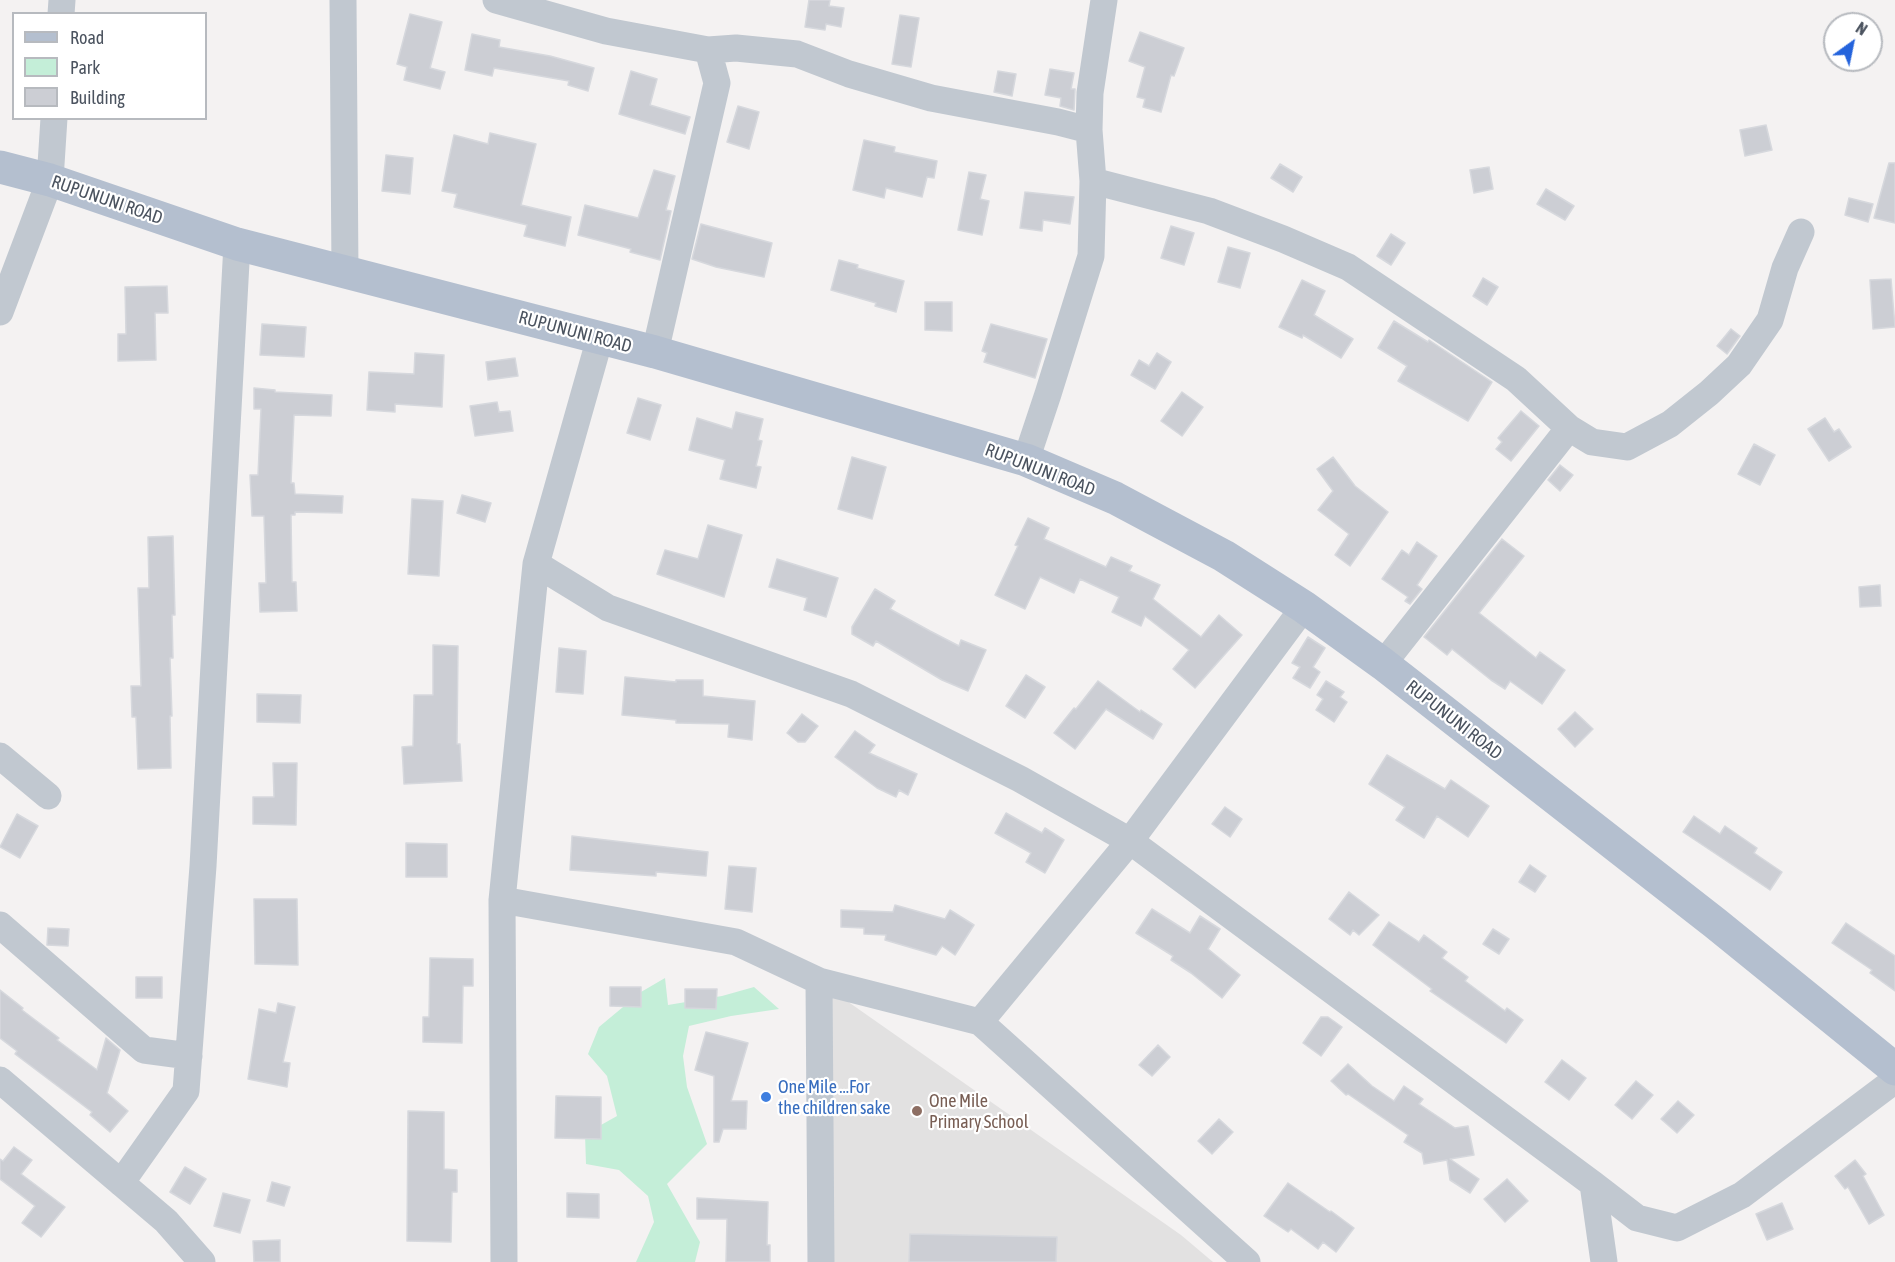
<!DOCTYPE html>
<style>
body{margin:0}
#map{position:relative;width:1895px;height:1262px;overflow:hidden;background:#f4f2f2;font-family:"Asap Condensed",sans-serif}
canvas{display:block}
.legend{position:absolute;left:12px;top:12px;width:195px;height:108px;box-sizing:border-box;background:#fff;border:2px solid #b7babf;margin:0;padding:8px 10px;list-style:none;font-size:18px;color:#4b535f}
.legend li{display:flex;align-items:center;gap:12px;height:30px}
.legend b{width:30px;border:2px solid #b7babf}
.north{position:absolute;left:1823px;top:12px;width:60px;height:60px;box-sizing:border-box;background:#fff;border:2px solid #b7babf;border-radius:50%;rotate:33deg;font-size:16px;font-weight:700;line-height:24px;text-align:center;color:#4b535f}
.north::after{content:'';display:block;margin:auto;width:21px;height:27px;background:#2463dc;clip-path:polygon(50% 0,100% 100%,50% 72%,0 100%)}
</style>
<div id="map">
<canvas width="1895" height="1262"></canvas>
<ul class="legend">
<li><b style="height:8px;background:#b4bfcf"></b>Road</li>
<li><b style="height:16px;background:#c4eed8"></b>Park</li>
<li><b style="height:16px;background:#ccced4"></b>Building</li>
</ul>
<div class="north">N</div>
</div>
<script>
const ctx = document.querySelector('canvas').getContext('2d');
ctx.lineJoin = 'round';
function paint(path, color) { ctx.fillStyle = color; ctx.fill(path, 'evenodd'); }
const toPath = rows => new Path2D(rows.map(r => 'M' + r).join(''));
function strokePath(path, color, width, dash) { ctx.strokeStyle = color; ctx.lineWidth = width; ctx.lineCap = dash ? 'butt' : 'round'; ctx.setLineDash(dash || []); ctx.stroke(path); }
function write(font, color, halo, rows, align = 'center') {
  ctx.font = font + ' "Asap Condensed",sans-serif'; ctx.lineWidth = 4.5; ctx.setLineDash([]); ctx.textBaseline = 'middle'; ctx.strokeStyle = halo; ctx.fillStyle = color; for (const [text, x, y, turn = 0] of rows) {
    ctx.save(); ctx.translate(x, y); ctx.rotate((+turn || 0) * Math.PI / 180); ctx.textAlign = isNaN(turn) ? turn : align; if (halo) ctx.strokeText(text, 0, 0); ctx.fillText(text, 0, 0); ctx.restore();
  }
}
paint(toPath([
 [827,987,1181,1235,1213,1262,833,1262]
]), '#e2e1e1');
paint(toPath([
 [665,978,668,1005,722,996,754,987,779,1009,731,1016,689,1026,683,1056,687,1087,707,1144,667,1184,700,1242,695,1262,636,1262,654,1222,648,1196,619,1170,586,1164,585,1134,617,1116,607,1076,588,1054,599,1027,641,992]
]), '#c4eed8');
const building = toPath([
 [809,0,830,0,829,6,844,8,841,27,826,24,825,30,805,27,809,0],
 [410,14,442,22,430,68,445,72,440,89,404,80,407,67,397,64,410,14],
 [900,15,919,18,911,67,892,64,900,15],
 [1140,32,1184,48,1174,76,1171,75,1161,112,1143,107,1145,99,1137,97,1145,67,1129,61,1140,32],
 [472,34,500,40,499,47,550,56,594,68,588,91,568,85,569,81,494,68,492,76,465,70,472,34],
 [1050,69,1074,73,1071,89,1075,89,1074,110,1060,106,1061,98,1045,95,1050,69],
 [631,71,657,79,650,105,690,117,685,134,619,114,631,71],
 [998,71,1016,74,1012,96,994,92,998,71],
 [738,106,759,112,749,149,727,142,738,106],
 [1766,125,1772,150,1745,156,1740,130,1766,125],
 [490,133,536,144,521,205,571,217,565,246,524,236,527,225,454,207,457,194,442,191,454,135,488,144,490,133],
 [864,140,895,147,894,152,937,161,934,178,927,177,922,197,886,188,884,198,853,190,864,140],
 [386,155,413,158,410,194,382,191,386,155],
 [1889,163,1895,163,1895,223,1874,218,1889,163],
 [1280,164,1302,177,1293,192,1271,178,1280,164],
 [1489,167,1493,189,1474,193,1470,170,1489,167],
 [654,170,675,176,666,210,671,211,660,260,630,252,631,249,578,235,585,205,638,218,654,170],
 [969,172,986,175,980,199,989,201,982,235,958,230,969,172],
 [1546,189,1574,206,1565,220,1537,204,1546,189],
 [1025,192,1074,197,1070,224,1043,220,1042,231,1020,228,1025,192],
 [1849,198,1873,204,1868,222,1845,215,1849,198],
 [701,224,772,243,764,277,716,267,692,259,701,224],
 [1171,226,1194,233,1184,265,1161,258,1171,226],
 [1391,234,1405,243,1391,265,1377,256,1391,234],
 [1228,247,1250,253,1240,288,1218,282,1228,247],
 [839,260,858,265,857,268,904,281,896,312,875,306,876,303,831,290,839,260],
 [1483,278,1498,287,1487,305,1473,296,1483,278],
 [1891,279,1895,327,1873,329,1870,280,1891,279],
 [1302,280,1325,291,1314,315,1353,339,1341,358,1303,335,1302,338,1279,327,1302,280],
 [167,286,168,313,155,313,156,360,118,361,118,334,126,334,125,287,167,286],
 [925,302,952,302,952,331,925,330,925,302],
 [1394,321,1428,342,1429,340,1492,382,1468,421,1398,381,1407,366,1378,348,1394,321],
 [262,324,306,327,304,357,260,355,262,324],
 [991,324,1047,339,1035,378,984,362,987,353,982,351,991,324],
 [1731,329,1740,336,1727,354,1717,346,1731,329],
 [415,353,444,355,442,407,395,404,395,412,367,410,369,372,414,374,415,353],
 [1157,353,1171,362,1155,389,1131,375,1139,360,1149,366,1157,353],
 [515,358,518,376,488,380,486,362,515,358],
 [254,388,275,390,275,392,332,395,331,416,294,415,291,483,294,483,295,494,343,496,342,513,295,512,295,515,291,515,292,582,296,582,297,611,260,612,259,583,266,583,264,516,252,516,250,475,258,475,261,409,254,409,254,388],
 [1182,392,1203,407,1182,436,1161,421,1182,392],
 [638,398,661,405,650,440,627,433,638,398],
 [497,402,499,412,510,411,513,431,475,436,470,406,497,402],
 [1521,411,1539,426,1511,461,1496,449,1502,442,1498,438,1521,411],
 [736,412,763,419,758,440,762,441,756,466,761,467,756,488,720,479,725,460,689,450,697,418,732,429,736,412],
 [1825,418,1834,432,1839,429,1851,447,1829,461,1808,429,1825,418],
 [1754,444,1775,455,1760,485,1738,474,1754,444],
 [852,457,886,467,872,519,838,509,852,457],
 [1333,457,1355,486,1388,512,1350,566,1335,555,1349,534,1318,510,1333,491,1317,469,1333,457],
 [1560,465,1573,475,1560,491,1548,480,1560,465],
 [462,495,491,503,485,522,457,513,462,495],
 [412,499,443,501,439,576,408,574,412,499],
 [1028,518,1049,528,1044,539,1106,567,1111,557,1132,566,1129,571,1160,585,1153,599,1201,637,1219,615,1242,635,1195,688,1173,669,1189,650,1145,616,1141,626,1112,612,1119,597,1080,579,1074,593,1040,577,1025,609,995,595,1018,546,1015,545,1028,518],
 [708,525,742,535,724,597,657,574,665,550,698,559,708,525],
 [173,536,175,615,172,615,173,658,170,658,172,716,170,716,171,768,138,769,136,717,132,717,131,686,141,686,138,588,149,588,148,537,173,536],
 [1502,539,1524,556,1479,613,1536,658,1540,652,1565,670,1542,704,1510,681,1505,689,1491,680,1452,649,1447,655,1424,637,1502,539],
 [1417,542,1437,556,1417,585,1422,589,1410,604,1405,601,1408,597,1382,579,1402,550,1409,555,1417,542],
 [777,559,838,578,826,617,804,610,807,598,769,587,777,559],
 [1880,585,1881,606,1860,607,1859,587,1880,585],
 [875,589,895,601,890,609,930,631,959,646,961,640,986,650,968,691,942,680,876,641,873,646,852,634,852,627,875,589],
 [1308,637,1325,648,1313,667,1320,672,1310,688,1293,678,1300,667,1292,663,1308,637],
 [433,645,458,646,457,744,460,744,462,781,404,784,402,747,413,746,414,695,433,695,433,645],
 [559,648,586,651,583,694,556,692,559,648],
 [1026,675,1045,687,1025,718,1006,706,1026,675],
 [625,677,676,682,676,680,703,680,703,696,755,701,752,740,728,737,729,724,676,723,676,720,622,715,625,677],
 [1098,681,1140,712,1141,710,1162,724,1153,739,1106,709,1075,749,1054,733,1074,708,1076,709,1098,681],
 [1326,681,1344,692,1340,697,1347,702,1334,722,1316,710,1323,699,1317,695,1326,681],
 [257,694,301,695,300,723,257,722,257,694],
 [1575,712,1593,729,1575,747,1558,729,1575,712],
 [802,714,818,726,805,742,798,742,787,733,802,714],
 [855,731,875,745,869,753,917,774,908,795,899,790,896,797,877,788,835,757,855,731],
 [1387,755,1445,789,1451,780,1489,806,1468,837,1437,816,1424,838,1396,820,1405,807,1369,784,1387,755],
 [273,763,297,763,296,825,253,824,253,797,274,797,273,763],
 [1225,807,1242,819,1230,837,1212,824,1225,807],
 [1006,813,1042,833,1045,828,1064,840,1045,873,1026,862,1031,853,995,833,1006,813],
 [17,814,38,826,20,858,0,847,17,814],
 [1694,816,1720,834,1725,826,1757,848,1754,853,1782,872,1770,890,1683,832,1694,816],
 [572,836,708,852,706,876,656,872,656,876,570,870,572,836],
 [406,843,447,844,447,877,406,877,406,843],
 [1530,865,1546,876,1535,892,1519,882,1530,865],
 [729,866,756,868,752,912,725,909,729,866],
 [1349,892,1379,915,1359,935,1353,930,1350,935,1329,919,1349,892],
 [254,899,297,899,298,965,255,964,254,899],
 [895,905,945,919,950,910,974,925,955,955,942,946,936,955,885,940,886,935,864,934,864,928,841,927,841,910,893,912,895,905],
 [1152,909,1190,933,1200,916,1220,929,1208,949,1240,975,1222,998,1191,973,1171,960,1173,956,1136,933,1152,909],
 [1389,922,1419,942,1424,935,1447,952,1442,958,1468,977,1465,981,1505,1011,1507,1008,1523,1020,1506,1043,1430,991,1432,989,1373,945,1389,922],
 [1846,923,1895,956,1895,991,1870,973,1872,970,1832,943,1846,923],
 [48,928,69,929,68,946,47,945,48,928],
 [1493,929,1509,939,1499,954,1483,944,1493,929],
 [430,958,473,959,473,986,463,986,462,1043,423,1042,423,1017,429,1017,430,958],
 [136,977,162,977,162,998,136,998,136,977],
 [610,987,641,987,641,1007,610,1006,610,987],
 [685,989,717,989,716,1009,685,1008,685,989],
 [0,990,23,1008,22,1010,59,1038,57,1040,97,1070,106,1038,120,1050,107,1093,128,1111,110,1132,90,1115,92,1112,15,1054,17,1051,0,1038,0,990],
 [278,1003,295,1007,283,1062,290,1063,287,1087,248,1079,259,1009,276,1013,278,1003],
 [1321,1017,1328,1017,1342,1027,1321,1056,1303,1043,1321,1017],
 [706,1032,748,1043,731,1101,747,1101,746,1129,723,1129,719,1142,714,1142,714,1076,695,1070,706,1032],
 [1158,1045,1170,1057,1152,1076,1139,1065,1158,1045],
 [1562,1060,1586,1078,1569,1100,1545,1082,1562,1060],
 [1348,1064,1372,1086,1394,1101,1404,1086,1423,1099,1419,1104,1455,1128,1468,1126,1474,1155,1450,1159,1479,1179,1470,1193,1450,1180,1447,1160,1424,1164,1422,1153,1404,1142,1408,1135,1348,1094,1346,1095,1331,1081,1348,1064],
 [1636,1081,1653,1095,1632,1119,1615,1105,1636,1081],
 [556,1096,601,1097,601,1139,555,1138,556,1096],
 [1678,1101,1694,1115,1677,1133,1661,1119,1678,1101],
 [408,1111,444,1112,444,1169,457,1170,457,1192,452,1192,451,1242,407,1241,408,1111],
 [1219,1119,1233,1132,1212,1154,1198,1141,1219,1119],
 [14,1147,32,1160,21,1174,65,1207,41,1237,22,1223,35,1206,0,1179,0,1159,3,1161,14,1147],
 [1855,1160,1866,1174,1863,1176,1884,1215,1869,1224,1848,1187,1845,1189,1835,1176,1855,1160],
 [185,1167,206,1179,190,1204,170,1192,185,1167],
 [1507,1179,1528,1201,1505,1222,1484,1199,1507,1179],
 [272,1182,290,1187,284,1206,267,1201,272,1182],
 [1288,1183,1330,1212,1331,1211,1354,1228,1336,1252,1323,1242,1318,1249,1291,1229,1288,1232,1264,1216,1288,1183],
 [223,1193,250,1200,240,1233,214,1226,223,1193],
 [567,1193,599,1194,599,1218,567,1217,567,1193],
 [697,1198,768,1202,767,1245,770,1245,770,1262,726,1262,727,1219,697,1219,697,1198],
 [1782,1203,1793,1229,1767,1240,1756,1214,1782,1203],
 [910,1234,1057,1237,1056,1262,909,1262,910,1234],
 [280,1240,280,1262,254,1262,253,1241,280,1240]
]);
paint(building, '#ccced4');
strokePath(building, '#d6d8dd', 1.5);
strokePath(toPath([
 [343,0,345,272],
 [496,0,606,31,708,50,717,83,655,352],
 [61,14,62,0],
 [708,50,736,48,797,54,849,74,931,98,1058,122,1089,130],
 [1093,181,1209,211,1283,239,1348,267,1516,379,1569,428,1592,442,1627,447,1670,424,1709,393,1739,365,1770,320,1785,268,1801,232],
 [0,312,50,180,54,118],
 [1026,460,1048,394,1091,256,1093,181,1089,130,1090,93,1104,0],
 [536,564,608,608,851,694,1020,779,1130,841,1593,1184,1637,1218,1677,1228,1742,1195,1895,1080],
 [1383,664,1569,428],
 [0,756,48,796],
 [502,900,736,942,819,981,980,1022,1247,1262],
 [0,925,144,1050,189,1056],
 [819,981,821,1262],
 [980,1022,1130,841,1304,607],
 [0,1080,166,1221,202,1262],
 [121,1183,186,1091,203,866,237,244],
 [1593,1184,1604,1262],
 [504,1262,502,900,536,564,600,338]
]), '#c1c8d0', 27);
strokePath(toPath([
 [0,167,50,180,237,244,655,352,1026,460,1115,498,1224,556,1304,607,1383,664,1715,923,1895,1069]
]), '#b4bfcf', 33);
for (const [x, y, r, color] of [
 [766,1097,6,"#3f7fe0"],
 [917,1111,6,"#8d6e63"]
]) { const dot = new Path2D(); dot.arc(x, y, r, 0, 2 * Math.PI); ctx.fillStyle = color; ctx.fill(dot); strokePath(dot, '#fff', 2); }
write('18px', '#4b535f', '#fff', [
 ["RUPUNUNI ROAD",107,200,19],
 ["RUPUNUNI ROAD",575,332,15],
 ["RUPUNUNI ROAD",1040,470,21],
 ["RUPUNUNI ROAD",1454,720,38]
]);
write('18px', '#366cbe', '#fff', [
 ["One Mile ...For",778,1087],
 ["the children sake",778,1108]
], 'left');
write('18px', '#785e54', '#fff', [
 ["One Mile",929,1101],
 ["Primary School",929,1122]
], 'left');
</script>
